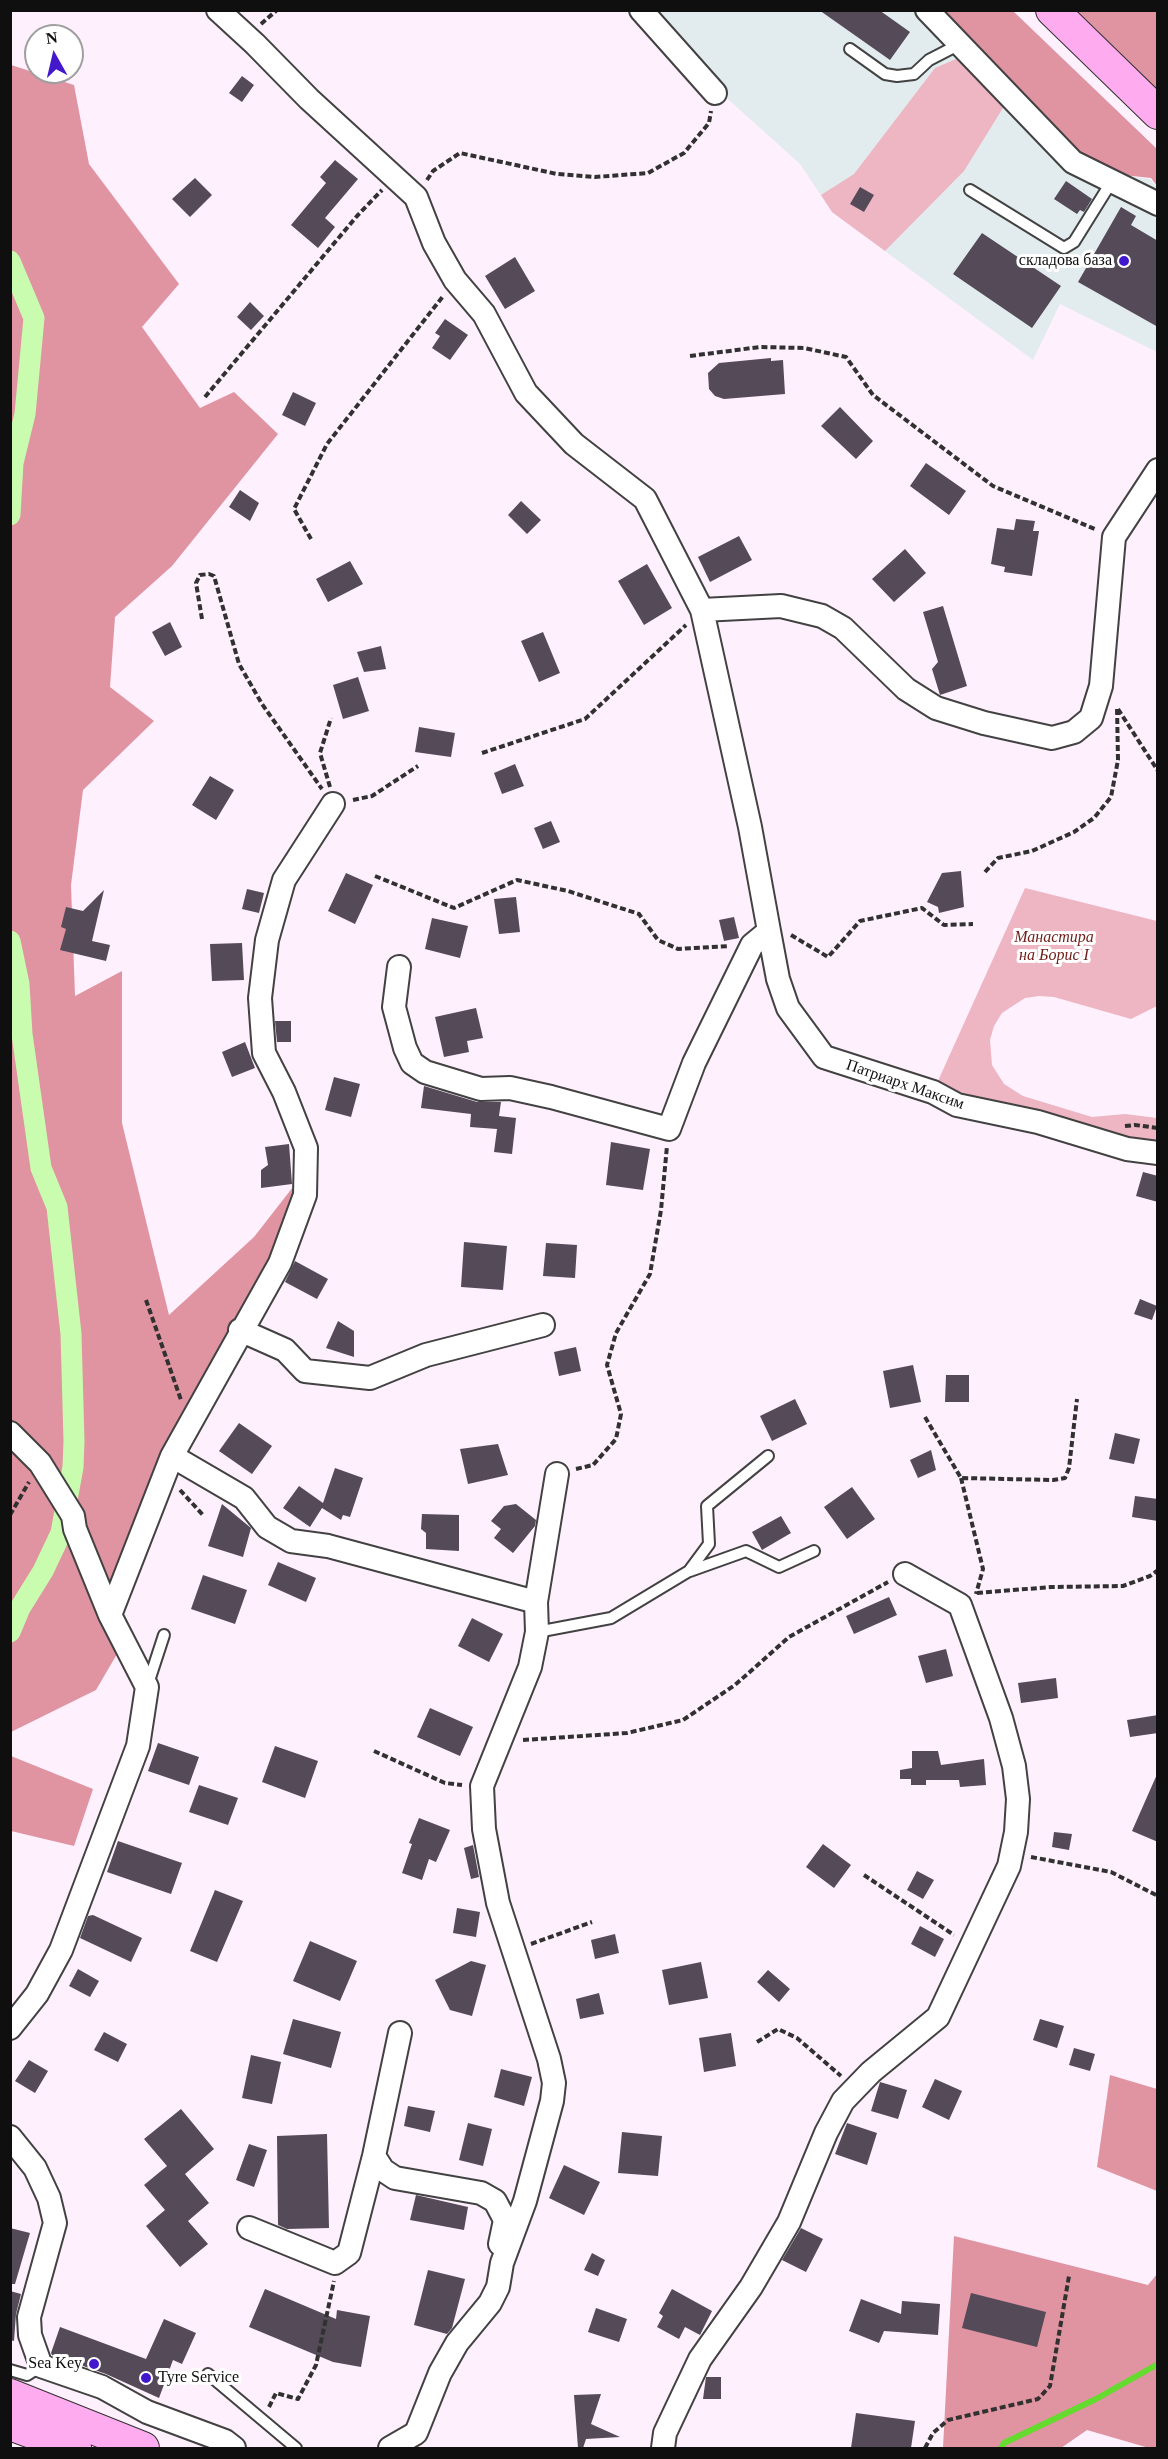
<!DOCTYPE html>
<meta charset="utf-8">
<style>
body{margin:0}
#map{position:relative;width:1168px;height:2459px;overflow:hidden;background:#fff0fe;font-family:"Times New Roman",serif}
canvas{display:block}
.frame{position:absolute;inset:0;border:12px solid #0f0f0f;pointer-events:none}
.north{position:absolute;left:24px;top:24px;width:60px;height:60px;box-sizing:border-box;background:#fff;border:2px solid #9f9f9f;border-radius:50%;rotate:352deg;font-size:16px;font-weight:700;line-height:24px;text-align:center;color:#0f0f0f}
.north::after{content:'';display:block;margin:auto;width:21px;height:27px;background:#4318cd;clip-path:polygon(50% 0,100% 100%,50% 72%,0 100%)}
</style>
<div id="map">
<canvas width="1168" height="2459"></canvas>
<div class="frame"></div>
<div class="north">N</div>
</div>
<script>
const ctx = document.querySelector('canvas').getContext('2d');
ctx.lineJoin = 'round';
function paint(path, color) { ctx.fillStyle = color; ctx.fill(path, 'evenodd'); }
const toPath = rows => new Path2D(rows.map(r => 'M' + r).join(''));
function strokePath(path, color, width, dash) { ctx.strokeStyle = color; ctx.lineWidth = width; ctx.lineCap = dash ? 'butt' : 'round'; ctx.setLineDash(dash || []); ctx.stroke(path); }
function write(font, color, halo, rows, align = 'center') {
  ctx.font = font + ' "Times New Roman",serif'; ctx.lineWidth = 6; ctx.setLineDash([]); ctx.textBaseline = 'middle'; ctx.strokeStyle = halo; ctx.fillStyle = color; for (const [text, x, y, turn = 0] of rows) {
    ctx.save(); ctx.translate(x, y); ctx.rotate((+turn || 0) * Math.PI / 180); ctx.textAlign = isNaN(turn) ? turn : align; if (halo) ctx.strokeText(text, 0, 0); ctx.fillText(text, 0, 0); ctx.restore();
  }
}
paint(toPath([
 [646,11,915,11,950,43,1067,169,1150,179,1157,187,1157,352,1060,304,1033,360,832,212,800,164,720,92]
]), '#e2ecee');
paint(toPath([
 [963,56,1006,103,964,171,885,251,832,212,821,195,854,174,935,68],
 [1025,888,1157,921,1157,1006,1131,1019,1054,997,1039,996,1025,998,1002,1013,994,1026,990,1040,992,1065,1004,1084,1023,1096,1092,1117,1125,1114,1157,1118,1157,1153,933,1092]
]), '#eeb5c2');
paint(toPath([
 [916,11,1013,11,1157,149,1157,186,1151,178,1067,169,950,43],
 [1065,11,1157,11,1157,96],
 [11,65,74,85,89,164,179,284,142,327,200,408,234,392,278,434,172,566,115,617,110,687,154,721,83,790,71,885,75,996,122,971,122,1123,169,1315,254,1237,293,1187,286,1241,104,1606,117,1654,96,1690,11,1732],
 [11,1756,93,1789,74,1846,11,1831],
 [1110,2075,1157,2089,1157,2191,1097,2167],
 [954,2236,1148,2285,1157,2274,1157,2448,1149,2448,1087,2430,1061,2448,943,2448]
]), '#e093a0');
strokePath(toPath([
 [1001,2448,1004,2443,1096,2399,1158,2364]
]), '#65db2f', 6);
strokePath(toPath([
 [10,261,34,318,25,414,13,463,10,515],
 [10,941,19,984,22,1034,41,1168,57,1207,71,1334,74,1441,73,1467,61,1533,43,1571,20,1608,10,1632]
]), '#c9fcaf', 21);
paint(toPath([
 [819,10,879,10,910,32,890,60],
 [242,76,254,85,242,102,229,93],
 [335,160,358,179,325,218,335,227,318,248,291,225,326,183,320,177],
 [195,178,212,195,190,217,172,199],
 [1066,181,1092,199,1084,212,1080,210,1077,214,1054,199],
 [860,187,874,195,864,212,850,204],
 [1121,207,1136,216,1131,225,1158,241,1158,327,1078,282],
 [982,233,1061,286,1032,328,953,274],
 [515,257,535,291,505,309,485,276],
 [250,302,264,316,251,330,237,317],
 [445,319,468,335,450,360,432,348,440,336,435,333],
 [771,358,771,361,783,360,785,394,724,399,715,396,709,389,708,373,719,363],
 [293,392,316,403,305,426,282,415],
 [840,407,873,441,856,459,821,426],
 [926,463,966,491,949,515,910,486],
 [240,490,259,503,250,521,229,507],
 [521,501,541,520,527,534,508,515],
 [1016,519,1035,521,1033,531,1039,531,1032,576,1004,572,1005,567,991,564,997,528,1014,530],
 [739,536,752,560,710,582,698,557],
 [905,549,926,573,894,602,872,579],
 [350,561,363,584,328,602,316,579],
 [647,564,672,608,644,625,618,581],
 [943,606,967,686,940,695,932,669,938,662,923,612],
 [170,622,182,647,165,656,152,632],
 [543,632,560,673,539,682,521,641],
 [381,646,386,669,364,672,357,652],
 [358,677,369,711,343,719,333,685],
 [419,727,455,733,451,757,415,752],
 [515,764,524,786,502,794,494,773],
 [210,776,234,790,216,820,192,805],
 [551,821,560,842,543,849,534,828],
 [961,871,964,907,939,913,938,907,927,902,942,873],
 [346,873,373,885,355,924,328,911],
 [247,889,264,893,259,913,242,909],
 [104,890,92,941,110,945,106,961,60,950,66,929,61,927,66,907,83,911],
 [516,897,520,932,499,934,494,899],
 [734,917,739,938,724,941,719,920],
 [432,918,468,926,460,958,425,949],
 [242,943,244,980,212,981,210,944],
 [476,1008,483,1038,467,1041,469,1052,444,1057,435,1017],
 [275,1021,291,1021,291,1042,277,1042],
 [245,1042,255,1068,232,1077,222,1052],
 [334,1077,360,1084,351,1117,325,1110],
 [424,1086,477,1102,501,1102,499,1116,516,1118,512,1154,494,1152,497,1129,470,1127,471,1114,421,1108],
 [611,1142,650,1149,643,1190,606,1185],
 [289,1144,292,1184,261,1188,261,1170,268,1165,265,1147],
 [1143,1172,1158,1176,1158,1202,1136,1196],
 [464,1242,507,1246,503,1290,461,1287],
 [546,1243,577,1245,575,1278,543,1276],
 [295,1261,328,1279,317,1299,285,1282],
 [1140,1299,1157,1306,1152,1320,1134,1314],
 [338,1321,354,1331,354,1357,326,1348],
 [576,1347,581,1371,559,1376,554,1352],
 [913,1365,921,1402,890,1408,883,1371],
 [946,1375,969,1375,969,1402,945,1402],
 [795,1399,807,1424,772,1441,760,1416],
 [239,1423,272,1446,252,1474,219,1451],
 [1115,1433,1140,1439,1134,1464,1109,1459],
 [498,1444,508,1475,468,1484,460,1449],
 [931,1450,936,1470,918,1478,910,1460],
 [335,1468,363,1478,350,1517,343,1515,341,1520,322,1508,310,1527,283,1508,299,1486,323,1503],
 [852,1487,875,1519,847,1539,824,1507],
 [1135,1496,1158,1499,1158,1521,1132,1517],
 [222,1504,251,1528,243,1557,208,1546],
 [516,1504,536,1520,535,1526,513,1553,494,1538,501,1529,491,1521,504,1506],
 [422,1514,459,1515,459,1551,426,1549,426,1533,421,1529],
 [781,1516,791,1533,762,1550,752,1532],
 [278,1562,316,1578,306,1602,268,1585],
 [203,1575,247,1590,235,1624,191,1609],
 [889,1597,897,1615,854,1634,846,1616],
 [472,1618,503,1634,489,1662,458,1646],
 [946,1649,953,1676,926,1683,918,1656],
 [1056,1678,1058,1698,1021,1703,1018,1683],
 [430,1708,473,1727,460,1756,417,1737],
 [1158,1715,1158,1733,1130,1737,1127,1720],
 [158,1743,199,1757,189,1785,148,1771],
 [275,1746,318,1761,305,1798,262,1782],
 [912,1751,938,1751,941,1765,984,1759,986,1785,960,1787,959,1780,926,1780,926,1785,911,1785,911,1779,900,1779,900,1770,912,1768],
 [1158,1772,1158,1842,1132,1831],
 [199,1785,238,1798,228,1825,189,1812],
 [419,1818,450,1830,436,1862,429,1859,422,1880,402,1873,412,1844,409,1843],
 [1054,1832,1072,1834,1069,1850,1052,1847],
 [118,1841,182,1863,171,1894,107,1872],
 [823,1844,851,1865,834,1888,806,1867],
 [473,1845,479,1877,471,1879,464,1848],
 [917,1871,934,1880,923,1899,907,1890],
 [215,1890,243,1901,217,1962,190,1951],
 [457,1908,480,1912,476,1937,453,1933],
 [93,1915,142,1938,131,1962,80,1938,88,1916],
 [920,1926,944,1939,935,1957,911,1944],
 [615,1934,619,1953,595,1959,591,1940],
 [310,1941,357,1961,340,2001,293,1981],
 [471,1961,486,1965,472,2016,450,2010,435,1980],
 [701,1962,708,1998,669,2005,662,1970],
 [78,1969,99,1981,90,1997,69,1986],
 [768,1970,790,1989,779,2002,757,1982],
 [599,1993,604,2014,580,2019,576,1999],
 [293,2019,341,2032,331,2068,283,2054],
 [1040,2019,1064,2026,1057,2048,1033,2040],
 [104,2032,127,2044,118,2062,94,2050],
 [731,2033,736,2066,704,2072,699,2038],
 [1074,2048,1095,2054,1090,2071,1069,2065],
 [251,2055,281,2062,272,2104,242,2098],
 [29,2060,48,2071,35,2093,15,2081],
 [501,2069,532,2077,524,2106,494,2097],
 [935,2079,962,2091,949,2120,922,2107],
 [880,2082,907,2090,898,2119,871,2111],
 [408,2106,435,2111,430,2132,404,2126],
 [181,2109,214,2149,185,2174,209,2203,188,2221,208,2244,180,2267,146,2226,165,2210,144,2185,167,2166,144,2139],
 [468,2123,492,2129,483,2166,459,2160],
 [847,2123,877,2133,867,2165,835,2154],
 [622,2132,662,2136,658,2176,618,2173],
 [327,2134,329,2228,287,2229,278,2225,277,2136],
 [249,2144,267,2150,254,2187,236,2180],
 [564,2165,600,2182,584,2215,549,2198],
 [416,2195,468,2207,464,2230,410,2220],
 [10,2228,30,2233,15,2284,10,2284],
 [801,2228,823,2239,806,2272,782,2260],
 [592,2253,605,2260,598,2276,584,2270],
 [428,2270,465,2279,452,2328,447,2334,414,2325],
 [265,2289,336,2319,337,2310,370,2316,361,2367,333,2362,249,2327],
 [672,2289,712,2311,700,2335,685,2327,679,2339,657,2327,663,2316,659,2313],
 [10,2291,21,2294,16,2314,14,2341,10,2340],
 [971,2293,1046,2312,1037,2347,962,2328],
 [861,2299,901,2314,902,2301,940,2304,938,2335,884,2331,879,2343,849,2331],
 [596,2308,627,2319,619,2342,588,2332],
 [164,2319,196,2333,182,2364,173,2360,159,2398,106,2374,52,2355,51,2353,60,2327,146,2359],
 [706,2377,721,2377,721,2399,703,2399],
 [601,2394,591,2424,620,2437,586,2439,583,2448,578,2448,574,2395],
 [856,2413,915,2421,911,2448,851,2448]
]), '#544a58');
const lane = toPath([
 [850,49,885,74,897,76,914,74,929,60,960,44],
 [970,190,1064,248,1074,242,1112,181],
 [690,1571,746,1551,779,1567,814,1551],
 [537,1632,611,1618,689,1571,709,1544,707,1506,768,1456],
 [148,1684,164,1635],
 [10,2370,27,2375,41,2366],
 [208,2374,296,2448]
]);
const street = toPath([
 [218,10,255,44,309,99,416,197,434,243,455,280,484,314,526,393,574,444,645,499,702,610,750,827,769,931,752,945,694,1063,669,1129,551,1097,510,1088,481,1089,425,1072,412,1063,405,1048,394,1007,399,967],
 [641,10,715,93],
 [927,10,1073,162,1158,204],
 [702,610,781,606,822,616,843,628,906,689,936,708,984,723,1052,738,1074,732,1091,718,1101,686,1114,537,1158,470],
 [769,931,778,979,788,1008,824,1057,933,1092,957,1105,1038,1122,1127,1149,1158,1153],
 [240,1330,285,1350,305,1371,370,1378,426,1355,543,1325],
 [10,1433,40,1463,73,1516,75,1529,110,1615,147,1687,138,1746,61,1950,37,1994,10,2028],
 [172,1456,244,1498,267,1527,291,1541,328,1546,536,1602],
 [110,1615,172,1456,280,1263,305,1195,306,1148,284,1092,264,1053,260,998,267,940,284,880,333,804],
 [10,2137,35,2168,49,2198,55,2223,29,2317,30,2335,41,2366,102,2387,147,2412,225,2441,234,2448],
 [374,2156,383,2170,395,2178,481,2193,495,2201,505,2220,500,2244],
 [249,2228,335,2263,349,2253,374,2156,400,2033],
 [390,2448,416,2433,440,2373,457,2343,490,2303,498,2287,502,2263,525,2201,552,2101,554,2083,549,2059,498,1903,484,1829,482,1786,530,1667,537,1632,536,1602,557,1474],
 [663,2448,665,2433,700,2359,751,2287,789,2222,826,2133,843,2101,871,2072,938,2017,1009,1866,1016,1832,1018,1799,1014,1766,1001,1718,960,1605,905,1574]
]);
const secondary = toPath([
 [1052,10,1158,113],
 [10,2395,143,2448],
 [10,2424,75,2448]
]);
strokePath(lane, '#424242', 14);
strokePath(street, '#424242', 26);
strokePath(secondary, '#313131', 34);
strokePath(toPath([
 [261,24,277,10],
 [427,180,433,171,460,153,557,174,595,177,648,173,684,153,709,123,711,111],
 [690,356,760,347,804,348,846,357,873,395,993,486,1097,530],
 [205,397,357,216,382,190],
 [311,539,294,509,327,444,444,295],
 [202,619,196,583,200,575,209,574,214,576,239,664,262,704,322,789],
 [1118,709,1158,771],
 [482,753,585,719,686,625],
 [330,787,320,753,331,718],
 [353,800,372,796,418,766],
 [985,872,998,858,1032,851,1074,832,1094,818,1111,797,1118,760,1117,707],
 [375,876,454,908,517,880,568,891,639,914,658,940,678,949,729,946],
 [791,935,828,957,860,921,922,908,944,925,973,924],
 [1125,1126,1135,1125,1158,1128],
 [146,1300,181,1400],
 [925,1417,961,1478,1053,1480,1065,1478,1069,1468,1077,1399],
 [576,1469,593,1465,616,1439,621,1414,607,1365,616,1333,650,1274,661,1210,667,1146],
 [961,1478,983,1569,976,1594],
 [180,1490,203,1515],
 [10,1515,29,1482],
 [977,1593,1051,1587,1123,1586,1150,1576,1158,1570],
 [523,1740,627,1733,683,1720,735,1685,789,1637,888,1582],
 [374,1751,445,1783,462,1785],
 [1031,1857,1111,1872,1158,1896],
 [864,1875,954,1935],
 [531,1944,592,1922],
 [757,2042,778,2029,797,2038,841,2076],
 [269,2407,276,2393,298,2399,316,2365,334,2281],
 [925,2448,933,2433,948,2420,1038,2399,1050,2386,1069,2276]
]), '#313131', 4, [6, 3]);
strokePath(lane, '#fff', 10);
strokePath(street, '#fff', 22);
strokePath(secondary, '#ffabf0', 32);
for (const [x, y, r, color] of [
 [1124,261,6,"#4318cd"],
 [94,2364,6,"#4318cd"],
 [146,2378,6,"#4318cd"]
]) { const dot = new Path2D(); dot.arc(x, y, r, 0, 2 * Math.PI); ctx.fillStyle = color; ctx.fill(dot); strokePath(dot, '#fff', 2); }
write('16px', '#0f0f0f', '#fff', [
 ["складова база",1112,261],
 ["Sea Key",82,2364],
 ["Tyre Service",158,2378,"left"]
], 'right');
write('italic 16px', '#6e1e18', '#fff', [
 ["Манастира",1054,938],
 ["на Борис І",1054,956]
]);
write('16px', '#0f0f0f', '#fff', [
 ["Патриарх Максим",905,1085,19]
]);
</script>
